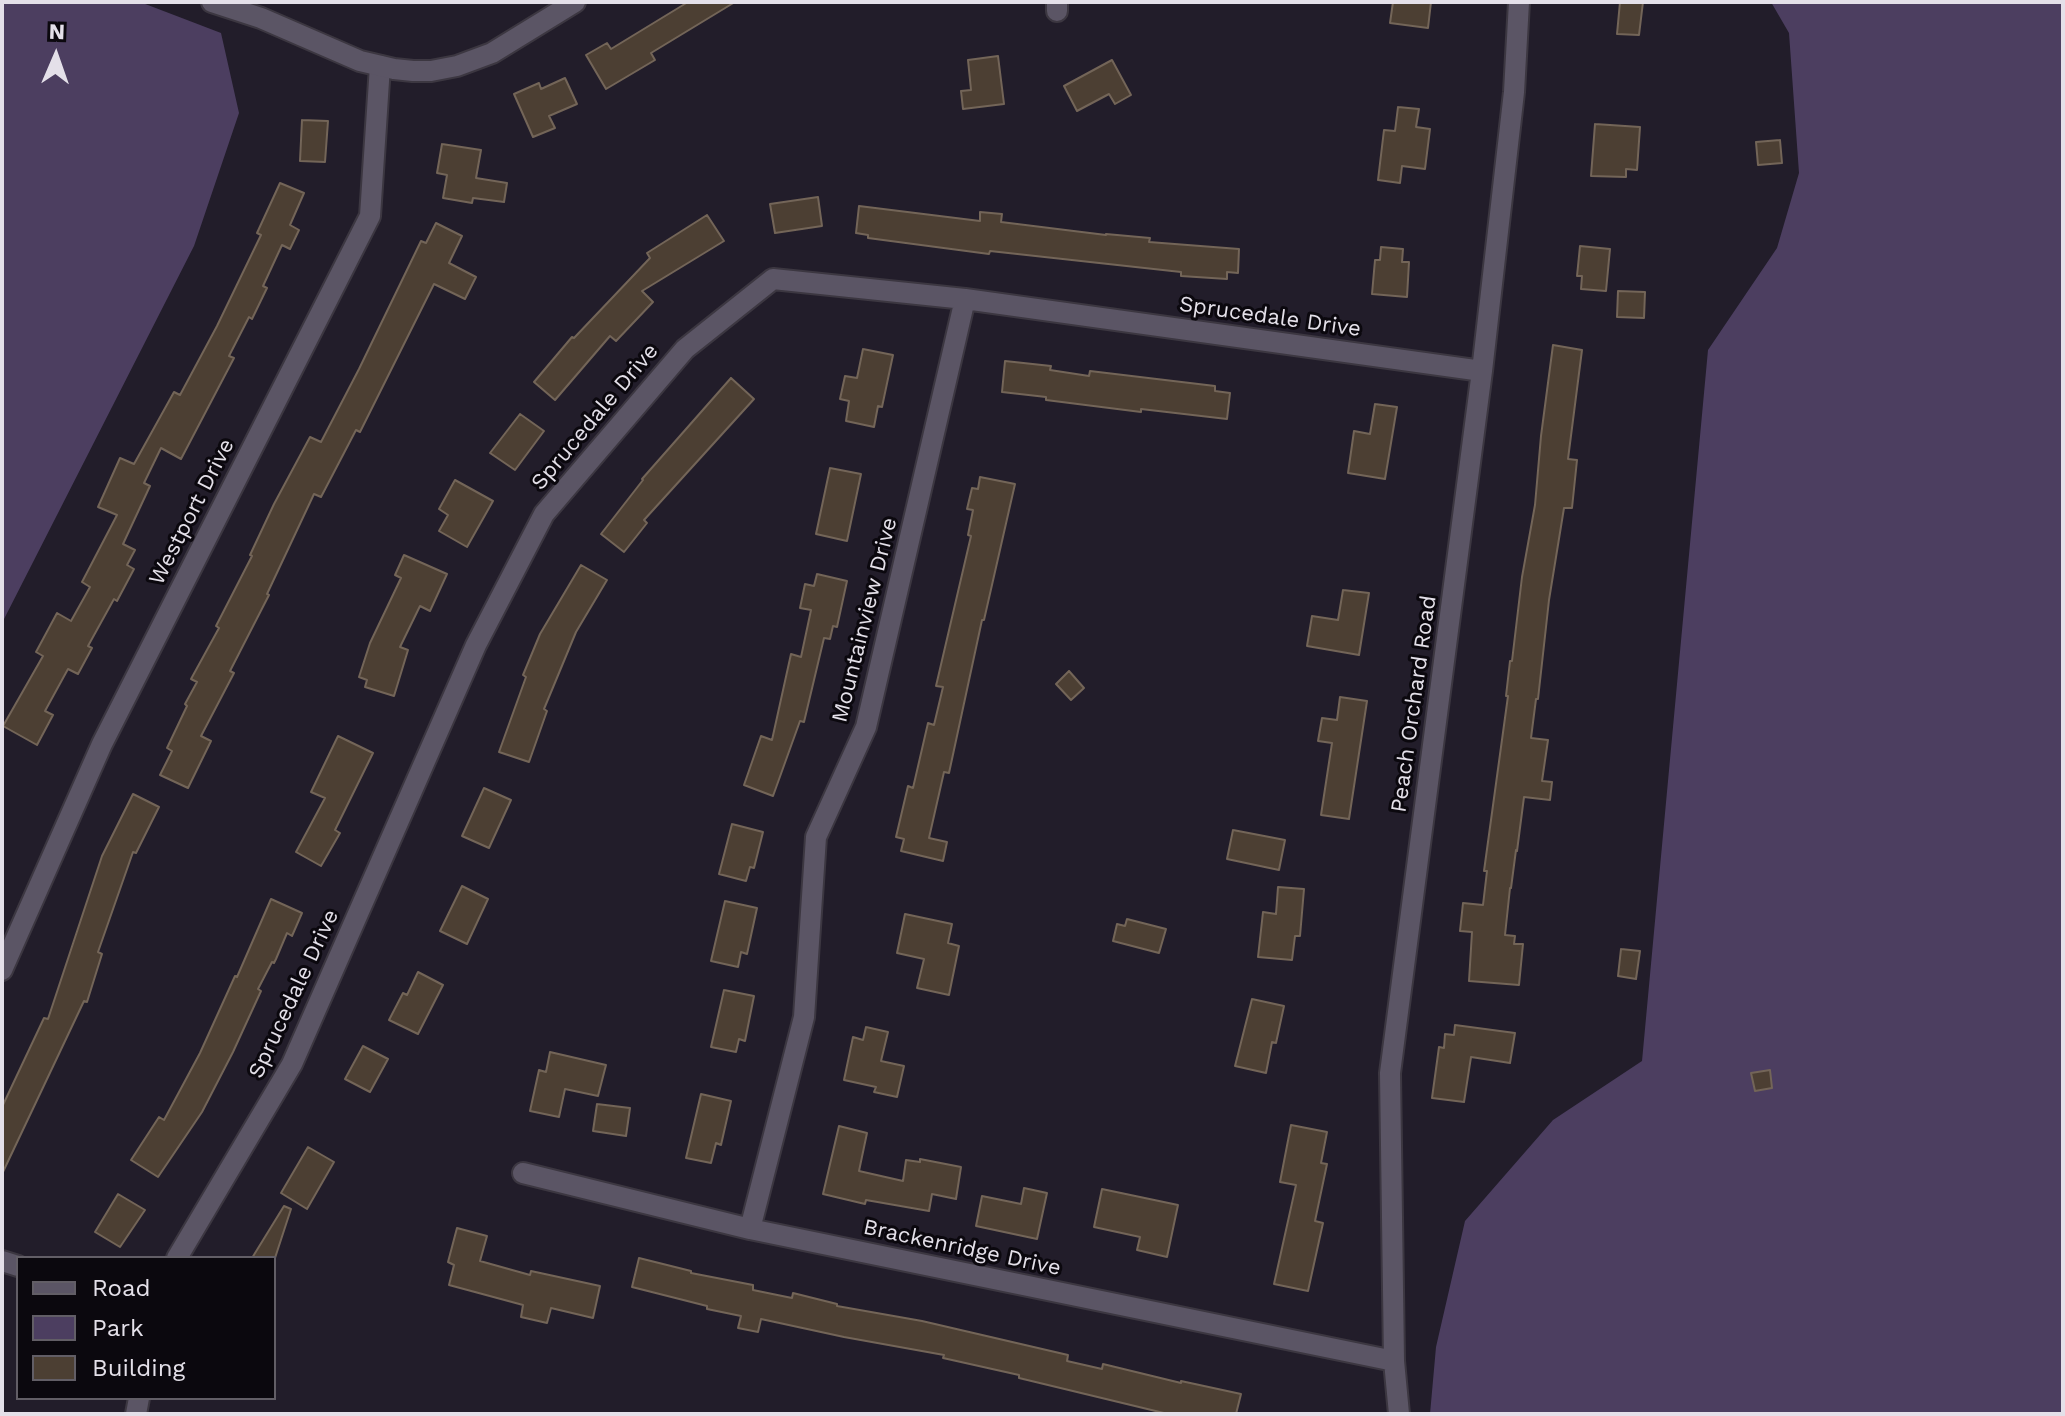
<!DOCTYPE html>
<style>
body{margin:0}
#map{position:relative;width:2065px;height:1416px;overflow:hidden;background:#221d2a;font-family:"Work Sans",sans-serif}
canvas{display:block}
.frame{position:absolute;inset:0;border:4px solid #e4e0e9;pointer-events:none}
.legend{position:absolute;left:16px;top:1256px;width:260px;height:144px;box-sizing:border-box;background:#0b080e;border:2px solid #625e66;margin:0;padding:10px 14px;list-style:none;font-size:24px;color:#e4e0e9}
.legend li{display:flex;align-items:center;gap:16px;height:40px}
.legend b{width:40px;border:2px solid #625e66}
.north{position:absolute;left:16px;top:16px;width:80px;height:80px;-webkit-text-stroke:6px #0b080e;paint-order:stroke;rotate:2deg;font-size:22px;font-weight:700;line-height:32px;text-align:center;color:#e4e0e9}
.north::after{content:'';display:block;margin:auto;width:28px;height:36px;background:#e4e0e9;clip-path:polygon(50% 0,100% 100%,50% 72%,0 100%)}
</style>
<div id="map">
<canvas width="2065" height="1416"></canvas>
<div class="frame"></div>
<ul class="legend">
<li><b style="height:10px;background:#5b5565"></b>Road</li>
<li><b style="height:22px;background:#4c3e60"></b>Park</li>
<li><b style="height:22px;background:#4c3f33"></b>Building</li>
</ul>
<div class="north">N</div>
</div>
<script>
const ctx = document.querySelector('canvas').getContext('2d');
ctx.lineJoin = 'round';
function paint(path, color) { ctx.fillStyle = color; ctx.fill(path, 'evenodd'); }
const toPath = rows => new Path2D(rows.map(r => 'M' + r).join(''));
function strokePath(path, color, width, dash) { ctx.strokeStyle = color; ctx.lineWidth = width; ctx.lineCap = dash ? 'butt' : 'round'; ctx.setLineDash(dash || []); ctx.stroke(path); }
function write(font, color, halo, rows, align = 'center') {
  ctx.font = font + ' "Work Sans",sans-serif'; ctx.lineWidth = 6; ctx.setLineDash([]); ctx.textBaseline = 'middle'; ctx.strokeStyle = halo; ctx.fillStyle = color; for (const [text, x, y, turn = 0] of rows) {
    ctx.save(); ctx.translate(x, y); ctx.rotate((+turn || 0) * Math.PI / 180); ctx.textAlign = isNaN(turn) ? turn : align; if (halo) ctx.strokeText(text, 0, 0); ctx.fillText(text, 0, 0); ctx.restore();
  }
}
paint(toPath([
 [2,2,140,2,221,33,239,113,194,246,2,623],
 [1771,2,2063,2,2063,1414,1430,1414,1436,1347,1465,1221,1553,1120,1642,1061,1708,350,1777,248,1799,173,1789,33]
]), '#4c3e60');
const building = toPath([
 [688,2,735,2,651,53,655,60,606,89,586,55,607,43,611,49,688,2],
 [1393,2,1431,2,1428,28,1390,23,1393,2],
 [1620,2,1643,2,1639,35,1617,34,1620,2],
 [998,56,1004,104,963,109,961,91,971,90,968,60,998,56],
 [1112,60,1131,95,1115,104,1109,94,1077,111,1064,86,1112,60],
 [565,78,577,104,549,116,555,128,533,137,514,94,539,83,541,89,565,78],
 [1398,107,1419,109,1416,127,1430,129,1425,169,1402,166,1400,183,1378,180,1384,130,1395,131,1398,107],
 [302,120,328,121,325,162,300,161,302,120],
 [1595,124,1640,127,1637,170,1626,169,1626,177,1591,176,1595,124],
 [1780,140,1782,163,1758,165,1756,142,1780,140],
 [442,144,481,150,476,178,507,183,504,202,473,198,472,203,443,198,447,175,437,173,442,144],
 [280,183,304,193,290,225,299,230,290,249,282,245,263,286,267,288,252,319,249,317,229,356,234,358,181,459,161,448,144,483,150,486,123,544,135,550,127,565,134,569,117,601,114,599,88,646,92,648,78,674,68,669,45,711,53,715,37,745,3,726,43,656,36,652,57,613,71,621,90,587,82,582,117,515,98,507,120,458,134,464,174,392,180,395,217,326,261,235,257,233,280,183],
 [818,197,822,226,775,233,770,204,818,197],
 [859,206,980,221,980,212,1002,214,1001,222,1106,235,1106,234,1150,238,1149,242,1239,249,1238,273,1227,272,1227,279,1181,276,1181,272,990,251,989,254,868,238,868,235,856,233,859,206],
 [707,215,724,241,642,291,653,302,616,341,610,336,555,400,534,382,572,337,574,338,650,258,647,253,707,215],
 [436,223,462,236,449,263,476,277,465,299,434,284,360,432,356,430,321,497,314,494,267,594,269,595,230,671,234,673,201,736,211,741,188,788,160,775,172,751,167,748,187,706,185,704,197,682,191,679,219,628,216,626,252,556,250,555,274,504,310,437,321,442,359,369,421,241,426,243,436,223],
 [1580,246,1610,249,1606,291,1581,289,1582,276,1577,276,1580,246],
 [1381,247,1403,249,1402,262,1409,262,1407,297,1372,294,1375,260,1380,260,1381,247],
 [1618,291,1645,292,1644,318,1617,317,1618,291],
 [1553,345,1582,350,1568,459,1577,460,1572,508,1564,508,1549,600,1538,699,1536,699,1531,738,1548,740,1542,781,1552,782,1550,800,1524,797,1517,851,1516,850,1511,888,1510,888,1505,935,1515,936,1514,944,1523,944,1519,985,1469,981,1472,932,1460,931,1463,903,1483,905,1487,871,1484,871,1508,696,1506,696,1510,661,1512,661,1522,577,1535,505,1541,436,1553,345],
 [863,349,893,355,882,407,878,406,874,427,846,421,849,401,840,399,845,376,857,378,863,349],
 [1005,361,1051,366,1050,370,1089,376,1090,371,1215,386,1215,391,1230,393,1227,419,1141,409,1141,412,1046,400,1046,397,1002,392,1005,361],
 [731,378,754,399,644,520,647,523,624,552,601,534,643,480,642,479,731,378],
 [1375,404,1397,407,1385,479,1348,473,1354,431,1370,434,1375,404],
 [520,414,544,431,515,470,490,453,520,414],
 [830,468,861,474,847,541,816,534,830,468],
 [980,477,1015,484,984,620,982,620,949,773,944,772,929,838,947,842,943,861,901,851,904,839,896,837,908,786,913,788,928,723,934,725,943,687,936,686,971,536,968,535,973,510,967,509,972,488,978,489,980,477],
 [455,480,493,501,467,547,439,531,448,515,439,509,455,480],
 [404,555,447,574,430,611,420,606,400,647,408,650,394,696,365,687,367,680,359,677,370,643,401,578,395,575,404,555],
 [581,565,607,580,576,632,544,709,547,711,529,762,499,752,526,677,523,675,540,634,581,565],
 [817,574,847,581,837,627,833,626,830,639,824,638,804,722,800,721,773,796,744,785,761,736,772,740,791,654,801,657,811,610,800,608,805,584,814,586,817,574],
 [1343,590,1369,593,1359,655,1307,646,1312,616,1338,620,1343,590],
 [1069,671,1084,688,1071,700,1056,684,1069,671],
 [1340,697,1367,701,1349,819,1321,815,1332,743,1318,741,1322,718,1337,720,1340,697],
 [338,736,373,753,335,830,340,833,321,866,296,852,325,798,311,792,338,736],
 [484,788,511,800,489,848,462,836,484,788],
 [133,794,159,807,136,853,133,852,98,952,102,954,87,1002,84,1001,2,1174,2,1107,44,1018,48,1019,102,856,133,794],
 [732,824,763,832,754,868,750,867,746,881,719,874,732,824],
 [1233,830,1285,840,1279,870,1227,859,1233,830],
 [462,886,488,899,467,944,440,931,462,886],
 [1278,887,1304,889,1300,936,1295,936,1292,960,1258,957,1263,912,1276,914,1278,887],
 [271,899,302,913,292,936,287,933,276,959,274,963,272,962,258,989,261,991,233,1052,202,1112,158,1177,131,1160,159,1117,164,1120,200,1053,235,976,237,977,271,899],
 [725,901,757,908,747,954,741,952,738,967,711,961,725,901],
 [905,914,952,924,948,943,959,946,949,995,917,988,924,959,897,953,905,914],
 [1127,919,1166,929,1159,953,1113,941,1117,924,1125,926,1127,919],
 [1621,949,1640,951,1636,979,1618,976,1621,949],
 [418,972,443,985,418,1034,389,1020,403,993,407,995,418,972],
 [724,990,754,996,745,1041,739,1039,736,1052,711,1047,724,990],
 [1252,999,1284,1006,1276,1043,1272,1042,1266,1073,1235,1066,1252,999],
 [1455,1025,1515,1033,1510,1063,1471,1057,1464,1102,1432,1098,1439,1047,1444,1048,1445,1034,1454,1035,1455,1025],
 [866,1027,888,1032,881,1061,904,1066,897,1097,874,1092,876,1087,844,1080,853,1037,863,1040,866,1027],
 [363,1046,388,1059,370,1092,345,1079,363,1046],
 [550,1052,606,1065,598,1096,565,1089,559,1117,530,1111,539,1070,546,1072,550,1052],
 [1770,1070,1772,1088,1755,1091,1751,1073,1770,1070],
 [701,1094,731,1101,721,1145,716,1143,711,1163,686,1158,701,1094],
 [597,1104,630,1108,626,1136,593,1131,597,1104],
 [1291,1125,1327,1132,1321,1163,1327,1164,1315,1221,1323,1223,1308,1291,1274,1284,1296,1185,1280,1182,1291,1125],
 [839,1126,867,1133,859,1171,903,1181,906,1160,920,1162,920,1159,961,1167,956,1199,932,1194,929,1211,866,1200,865,1204,823,1194,839,1126],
 [308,1147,334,1162,307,1209,281,1193,308,1147],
 [1024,1188,1047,1193,1037,1239,976,1226,982,1196,1021,1204,1024,1188],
 [1102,1189,1178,1205,1167,1257,1137,1250,1140,1237,1094,1227,1102,1189],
 [118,1194,145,1210,120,1247,95,1232,118,1194],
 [284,1206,291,1209,275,1258,252,1258,284,1206],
 [457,1228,487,1236,480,1261,530,1275,531,1271,600,1286,593,1318,551,1308,547,1323,521,1317,523,1305,449,1285,454,1265,448,1262,457,1228],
 [639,1258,691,1271,691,1273,753,1285,753,1290,792,1298,793,1293,837,1304,837,1306,922,1321,1068,1355,1067,1361,1102,1369,1103,1364,1181,1383,1181,1381,1241,1394,1236,1414,1168,1414,1019,1378,1019,1375,943,1358,944,1355,844,1337,761,1319,758,1332,738,1328,741,1316,707,1309,707,1306,632,1287,639,1258]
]);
paint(building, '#4c3f33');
strokePath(building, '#736558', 2);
const minor = toPath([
 [1057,2,1057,11],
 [2,970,102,744,370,216,380,66],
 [523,1173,750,1229,1394,1361],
 [750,1229,804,1017,816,837,866,727,965,299],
 [177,1258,292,1064,476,645,544,514,685,349,773,279,965,299,1482,371],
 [2,1261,18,1266],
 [136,1414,139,1398],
 [1399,1414,1394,1361,1390,1073,1482,371,1514,92,1519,2]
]);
const tertiary = toPath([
 [212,2,261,18,360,61,394,69,413,71,431,71,457,66,492,53,575,2]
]);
strokePath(minor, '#3c3741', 24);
strokePath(tertiary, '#3c3741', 24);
strokePath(minor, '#5b5565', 20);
strokePath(tertiary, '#5b5565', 20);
write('22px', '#e4e0e9', '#0b080e', [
 ["Sprucedale Drive",1270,317,8],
 ["Sprucedale Drive",595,417,-50],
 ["Westport Drive",192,512,-63],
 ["Mountainview Drive",865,620,-76],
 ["Peach Orchard Road",1414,704,-82],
 ["Sprucedale Drive",294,994,-65],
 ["Brackenridge Drive",962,1248,12]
]);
</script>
